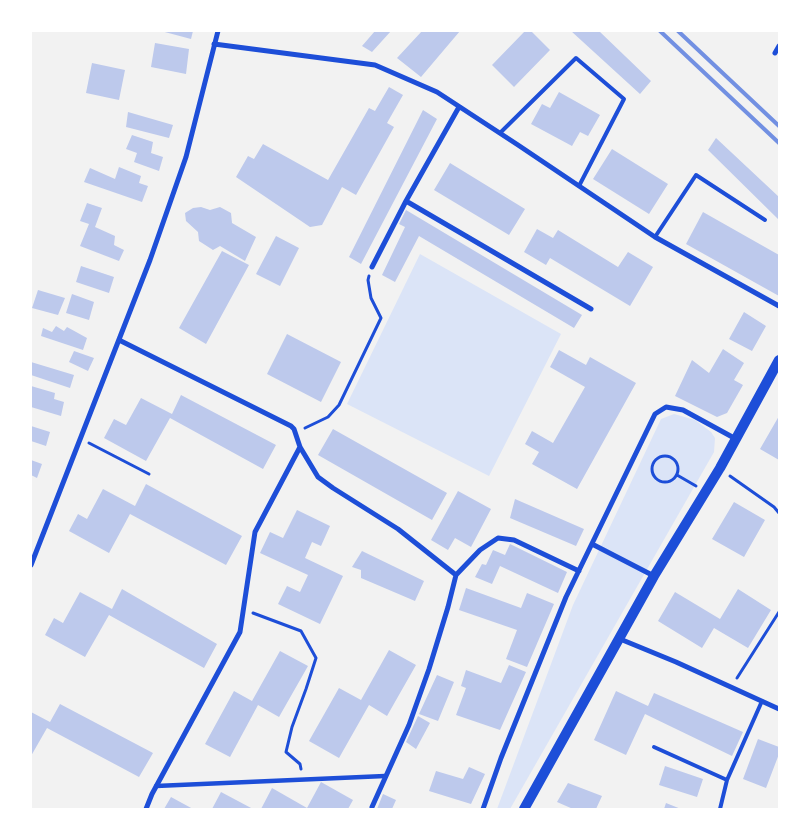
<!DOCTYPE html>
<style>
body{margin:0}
#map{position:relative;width:810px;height:840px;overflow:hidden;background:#f2f2f2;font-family:"Exo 2",sans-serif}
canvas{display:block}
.frame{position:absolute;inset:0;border:32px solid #fff;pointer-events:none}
</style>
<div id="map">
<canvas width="810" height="840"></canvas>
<div class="frame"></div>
</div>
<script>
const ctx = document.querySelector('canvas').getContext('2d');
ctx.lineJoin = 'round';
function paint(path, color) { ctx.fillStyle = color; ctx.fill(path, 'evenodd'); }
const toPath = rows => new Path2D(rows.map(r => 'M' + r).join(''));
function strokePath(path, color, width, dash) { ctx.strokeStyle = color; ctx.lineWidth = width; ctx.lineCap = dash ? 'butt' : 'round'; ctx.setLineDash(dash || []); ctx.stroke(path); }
paint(toPath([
 [420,254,561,334,489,476,347,404],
 [674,414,695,420,711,432,715,438,714,452,510,809,497,809,573,605,661,419]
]), '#dbe4f7');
paint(toPath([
 [161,31,193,31,191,39],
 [375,31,391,31,372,52,362,46],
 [422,31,460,31,421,77,397,58],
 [525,31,531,31,550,50,514,87,492,65],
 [571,31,599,31,651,81,640,94],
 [155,43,189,49,186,74,151,67],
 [92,63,125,70,119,100,86,93],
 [389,87,403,95,387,123,394,127,356,195,342,187,322,225,310,227,236,177,248,156,254,159,263,144,328,180,369,108,375,111],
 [559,92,600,115,588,136,580,132,572,146,531,124,542,104,550,108],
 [423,110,437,119,361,264,349,257],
 [128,112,173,125,169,138,126,127],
 [132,135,153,142,151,153,163,157,159,171,134,162,137,153,126,149],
 [716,138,779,197,779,220,708,150],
 [612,149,668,184,649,214,593,179],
 [450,163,525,209,509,235,434,190],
 [119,167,141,176,139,183,148,186,142,202,84,182,90,168,115,179],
 [87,203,102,208,95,227,115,236,114,245,124,250,119,261,80,246,89,224,80,221],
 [201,207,210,210,220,207,231,213,232,223,256,237,245,261,220,246,213,250,199,241,198,232,186,221,185,213,193,208],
 [406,210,582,315,574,328,419,236,395,282,382,275,405,227,399,224],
 [703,212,779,255,779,296,686,244],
 [537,229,553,238,558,230,618,267,628,252,653,267,630,306,550,258,546,265,524,252],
 [276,236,299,248,280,286,256,274],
 [222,251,249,265,206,344,179,328],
 [81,266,114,277,109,293,76,282],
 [38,290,65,298,58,315,32,308],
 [72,294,94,302,89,320,66,313],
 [744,312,766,326,752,351,729,339],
 [56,326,64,331,67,327,87,338,83,350,41,336,43,328,52,332],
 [287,334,341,362,321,402,267,374],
 [723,349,744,363,734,380,743,385,727,413,717,417,675,396,692,360,709,373],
 [559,350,586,365,590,357,636,383,577,489,532,464,539,452,525,444,532,431,553,443,585,387,550,367],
 [74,351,94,358,88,371,69,362],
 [31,362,74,375,70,388,31,375],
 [31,386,55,393,54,399,64,402,61,416,31,407],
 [181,395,276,445,263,469,170,418,146,461,104,438,114,419,126,425,141,398,172,414],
 [779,416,779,460,760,449],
 [31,426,50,432,46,446,31,441],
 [333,429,447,493,432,520,318,455],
 [31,460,42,464,37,478,31,475],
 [146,484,242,536,226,565,130,514,109,553,69,531,78,514,87,519,103,489,135,506],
 [458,491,491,509,471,547,455,538,448,550,431,540],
 [515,499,584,529,576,546,510,518],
 [734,502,765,520,744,557,712,539],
 [297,510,330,526,321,546,312,542,305,558,343,576,320,624,278,604,287,586,300,592,308,575,260,553,270,532,283,538],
 [510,544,567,572,558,593,500,566,492,584,475,577,482,564,486,565,493,550,505,555],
 [362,551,424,581,415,601,361,578,361,570,352,567],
 [466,588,521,608,527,593,554,604,527,667,506,659,517,630,459,610],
 [122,589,217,644,204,668,109,615,85,657,45,635,54,618,63,623,80,592,112,609],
 [738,589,771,610,748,648,714,628,702,648,658,621,675,592,720,619],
 [389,650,416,665,387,716,369,705,339,758,309,741,339,688,361,700],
 [280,651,308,666,279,717,258,705,230,757,205,744,234,691,252,701],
 [509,665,526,672,500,730,456,715,466,688,461,686,466,670,501,683],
 [437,675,454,682,438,721,419,714],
 [616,691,648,706,654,693,743,732,732,756,645,714,626,755,594,740],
 [60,704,153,753,139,777,47,728,31,756,31,712,50,722],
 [418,716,430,723,416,749,406,742],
 [758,739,779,747,779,754,766,788,743,779],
 [665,766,703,779,697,797,659,785],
 [469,767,485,774,471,804,429,791,436,771,463,779],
 [321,782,353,800,348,809,261,809,272,788,307,808],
 [568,783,602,796,596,809,573,809,557,802],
 [221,792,253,809,212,809],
 [383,794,396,800,392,809,377,809],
 [171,797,193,809,164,809],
 [666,803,681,809,664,809]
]), '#bdc9ec');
strokePath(toPath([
 [305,428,328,417,339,405,381,318,371,298,368,280,369,276],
 [89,443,149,474],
 '652 469a13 13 0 1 1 26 0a13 13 0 1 1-26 0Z',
 [677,475,696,486],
 [730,476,774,507,779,513],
 [253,613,301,631,316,658,306,689,292,727,286,752,300,764,301,769],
 [737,678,779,612]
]), '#1d4ed8', 3);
strokePath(toPath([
 [500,133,576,58,624,99,579,186],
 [655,237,696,175,765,220],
 [654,747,727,780],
 [720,809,727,780,762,701]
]), '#1d4ed8', 4);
strokePath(toPath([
 [156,786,385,776]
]), '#1d4ed8', 4.5);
strokePath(toPath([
 [214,44,375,65,437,92,518,145,655,237,779,306],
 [775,53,779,46],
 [406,201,591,309],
 [372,267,406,201,459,107],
 [119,340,291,426,294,429,300,447,318,477,333,488,398,529,456,575],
 [592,544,654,576],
 [31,565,150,260,186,157,218,31],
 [620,639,676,662,779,709],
 [372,807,409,725,429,669,448,607,456,575,480,550,498,538,514,540,579,571],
 [146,809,152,794,240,632,255,532,300,447],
 [483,809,501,758,566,597,655,414,666,407,683,410,736,439]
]), '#1d4ed8', 5);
strokePath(toPath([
 [524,809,654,576,720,468,779,360]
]), '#1d4ed8', 10);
strokePath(toPath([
 [660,31,779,143],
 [678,31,779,126]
]), '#7290e2', 4);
</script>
